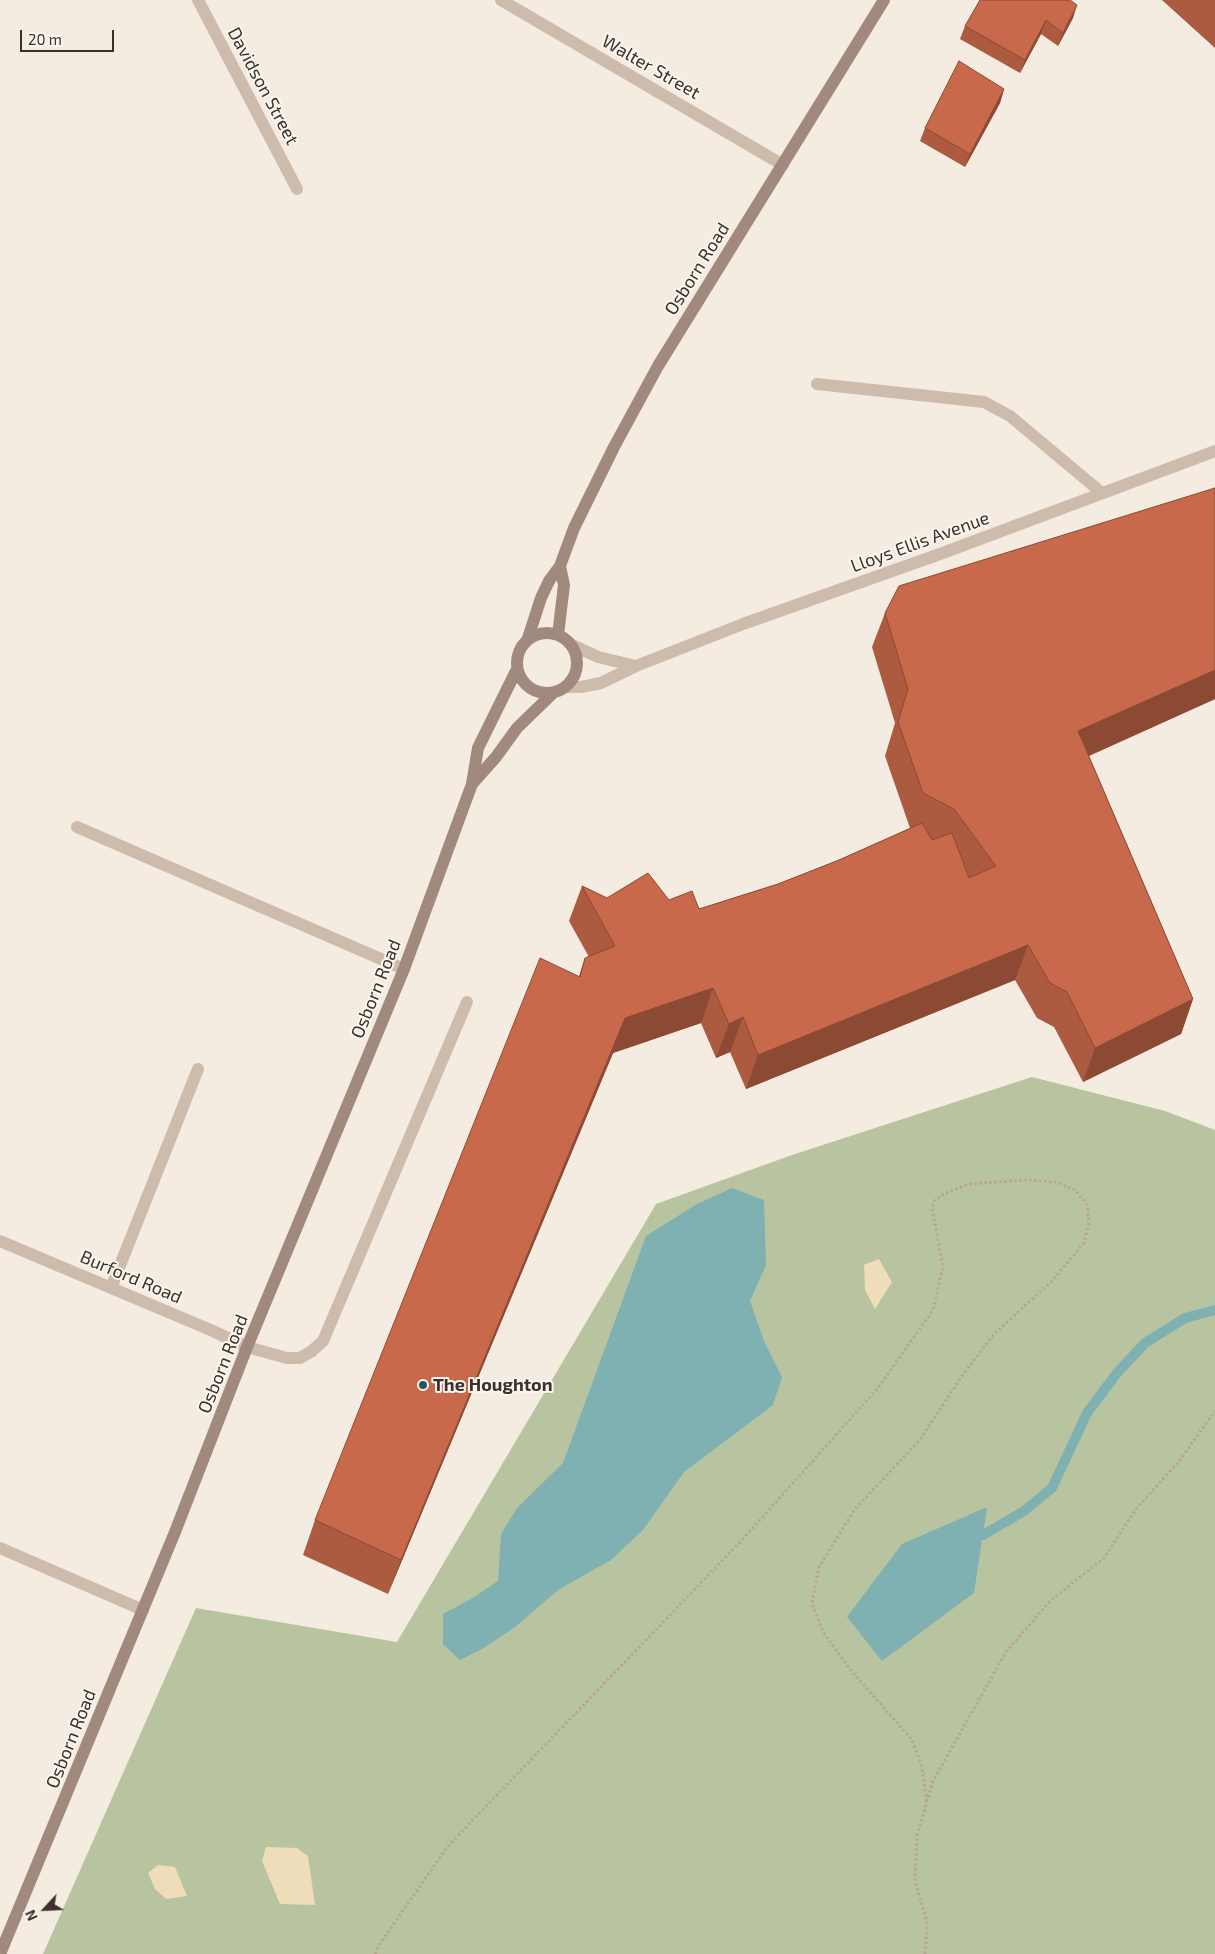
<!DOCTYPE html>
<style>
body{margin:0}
#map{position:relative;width:1215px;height:1954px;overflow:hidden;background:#f4ebe1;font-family:"Exo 2",sans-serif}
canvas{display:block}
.north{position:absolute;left:20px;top:1884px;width:50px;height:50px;-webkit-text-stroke:4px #fbf5ee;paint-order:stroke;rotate:245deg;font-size:14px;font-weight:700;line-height:20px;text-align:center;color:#3b302b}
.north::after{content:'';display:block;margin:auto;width:18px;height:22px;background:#3b302b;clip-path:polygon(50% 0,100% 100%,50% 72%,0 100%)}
.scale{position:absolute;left:20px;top:30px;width:94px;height:22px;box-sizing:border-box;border:2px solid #3b302b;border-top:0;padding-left:6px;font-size:15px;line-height:18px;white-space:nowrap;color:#3b302b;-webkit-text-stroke:4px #fbf5ee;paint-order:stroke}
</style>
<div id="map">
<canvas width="1215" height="1954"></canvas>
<div class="north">N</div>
<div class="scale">20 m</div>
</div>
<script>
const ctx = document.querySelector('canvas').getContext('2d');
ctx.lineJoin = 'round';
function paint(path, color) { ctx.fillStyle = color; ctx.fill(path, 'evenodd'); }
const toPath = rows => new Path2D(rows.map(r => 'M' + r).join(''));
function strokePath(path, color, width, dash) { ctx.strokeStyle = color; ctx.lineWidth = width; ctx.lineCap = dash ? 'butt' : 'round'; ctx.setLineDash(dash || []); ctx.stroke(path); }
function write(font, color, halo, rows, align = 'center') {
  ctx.font = font + ' "Exo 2",sans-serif'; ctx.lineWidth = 4; ctx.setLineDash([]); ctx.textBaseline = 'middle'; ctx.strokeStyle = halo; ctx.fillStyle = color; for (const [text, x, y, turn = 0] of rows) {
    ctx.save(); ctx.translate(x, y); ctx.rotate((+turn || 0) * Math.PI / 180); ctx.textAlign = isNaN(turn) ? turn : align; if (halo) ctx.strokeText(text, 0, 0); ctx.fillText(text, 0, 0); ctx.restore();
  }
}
paint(toPath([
 [1032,1077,1165,1111,1215,1130,1215,1954,43,1954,196,1608,397,1642,656,1204,792,1155]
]), '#b8c4a0');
paint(toPath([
 [879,1259,892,1282,875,1309,865,1290,864,1265],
 [266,1847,297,1848,308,1856,315,1905,280,1904,262,1861],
 [158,1865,175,1867,187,1896,166,1899,155,1889,148,1873]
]), '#efdcb8');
paint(toPath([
 [732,1188,764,1200,766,1265,750,1301,764,1341,782,1377,773,1405,684,1472,643,1530,611,1560,558,1590,515,1627,482,1649,460,1660,443,1644,443,1614,471,1599,498,1581,501,1534,517,1508,563,1463,646,1236,697,1204],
 [987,1507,974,1593,882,1661,847,1617,902,1544]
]), '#7fb0b2');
strokePath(toPath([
 [983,1535,1024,1511,1052,1488,1087,1413,1117,1373,1145,1343,1185,1318,1215,1310]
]), '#7fb0b2', 10);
strokePath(toPath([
 [375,1954,379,1945,448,1846,742,1540,878,1388,933,1310,943,1266,932,1208,935,1200,946,1193,969,1184,1027,1180,1056,1182,1075,1190,1087,1204,1089,1223,1084,1243,1051,1282,994,1334,962,1376,919,1441,855,1509,819,1567,812,1603,823,1632,850,1669,912,1740,922,1767,927,1803],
 [925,1954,927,1922,915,1881,917,1836,933,1781,1006,1652,1050,1601,1104,1558,1136,1509,1180,1460,1215,1411]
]), '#b9a596', 3, [2.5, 2.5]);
strokePath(toPath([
 [817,384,984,402,1010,416,1102,493],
 [77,827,404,969],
 [247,1347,287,1358,300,1358,312,1351,323,1341,467,1002]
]), '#cdbbac', 12);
strokePath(toPath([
 [198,0,297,189],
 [501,0,783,165],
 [570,644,598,657,636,666],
 [567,687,581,687,601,683,636,666,743,624,940,554,1215,451],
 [0,1241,213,1331,247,1347],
 [111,1288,198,1069],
 [0,1548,143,1610]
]), '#cdbbac', 12);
strokePath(toPath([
 '517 663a30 30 0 1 1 60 0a30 30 0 1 1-60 0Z',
 [558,635,564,585,560,566],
 [528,638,541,598,549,581,560,566,574,528,614,447,658,366,884,0],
 [472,784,496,757,517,728,552,694],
 [0,1954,175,1532,247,1347,404,969,472,784,478,748,517,669]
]), '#a18a7d', 12);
paint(toPath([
 [1162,0,1215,0,1215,48],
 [1073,18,1058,46,1041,34,1020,73,960,39,965,26],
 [1004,89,1000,103,965,167,920,141,925,128],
 [885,613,1215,699,1089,756,1193,999,1181,1034,1083,1082,1054,1027,1037,1018,1015,980,746,1089,730,1052,716,1058,701,1023,613,1053,388,1594,303,1555,315,1520,579,976,585,958,589,957,569,921,582,886,607,898,669,900,699,909,778,884,839,860,911,828,910,828,885,756,895,723,872,647]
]), '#ac5a40');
paint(toPath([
 [1077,5,1073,18,1058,46,1063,33],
 [1046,20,1041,34,1020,73,1025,60],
 [1004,89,1000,103,965,167,970,154],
 [1215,670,1215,699,1066,766,1078,731],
 [1028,945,1015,980,746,1089,758,1055],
 [713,988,701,1023,613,1053,388,1594,401,1560,625,1018],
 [1193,999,1181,1034,1083,1082,1095,1048],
 [743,1017,730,1052,716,1058,729,1024]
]), '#8c4a34');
const building = toPath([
 [980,0,1070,0,1077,5,1063,33,1046,20,1025,60,965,26,980,0],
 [959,61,1004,89,970,154,925,128,959,61],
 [1215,488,1215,670,1078,731,1193,999,1095,1048,1067,992,1050,983,1028,945,758,1055,743,1017,729,1024,713,988,625,1018,401,1560,315,1520,540,958,580,977,585,958,615,946,582,886,607,898,648,873,669,900,692,891,699,909,778,884,839,860,922,823,932,840,952,833,969,878,996,866,954,809,923,793,898,722,908,689,885,613,899,586,1215,488]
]);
paint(building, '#c8694b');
strokePath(building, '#8c4a34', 1);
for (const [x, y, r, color] of [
 [423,1385,5,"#1f5a5e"]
]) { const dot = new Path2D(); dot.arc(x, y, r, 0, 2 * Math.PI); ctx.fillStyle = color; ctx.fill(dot); strokePath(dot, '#fbf5ee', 2); }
write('18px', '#3b302b', '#fbf5ee', [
 ["Walter Street",651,67,30],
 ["Davidson Street",263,86,62],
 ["Osborn Road",697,269,-58],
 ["Lloys Ellis Avenue",920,542,-20],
 ["Osborn Road",376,989,-68],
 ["Burford Road",131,1277,23],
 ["Osborn Road",223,1364,-68],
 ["Osborn Road",71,1739,-68]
]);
write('bold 18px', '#3b302b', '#fbf5ee', [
 ["The Houghton",433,1385]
], 'left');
</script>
